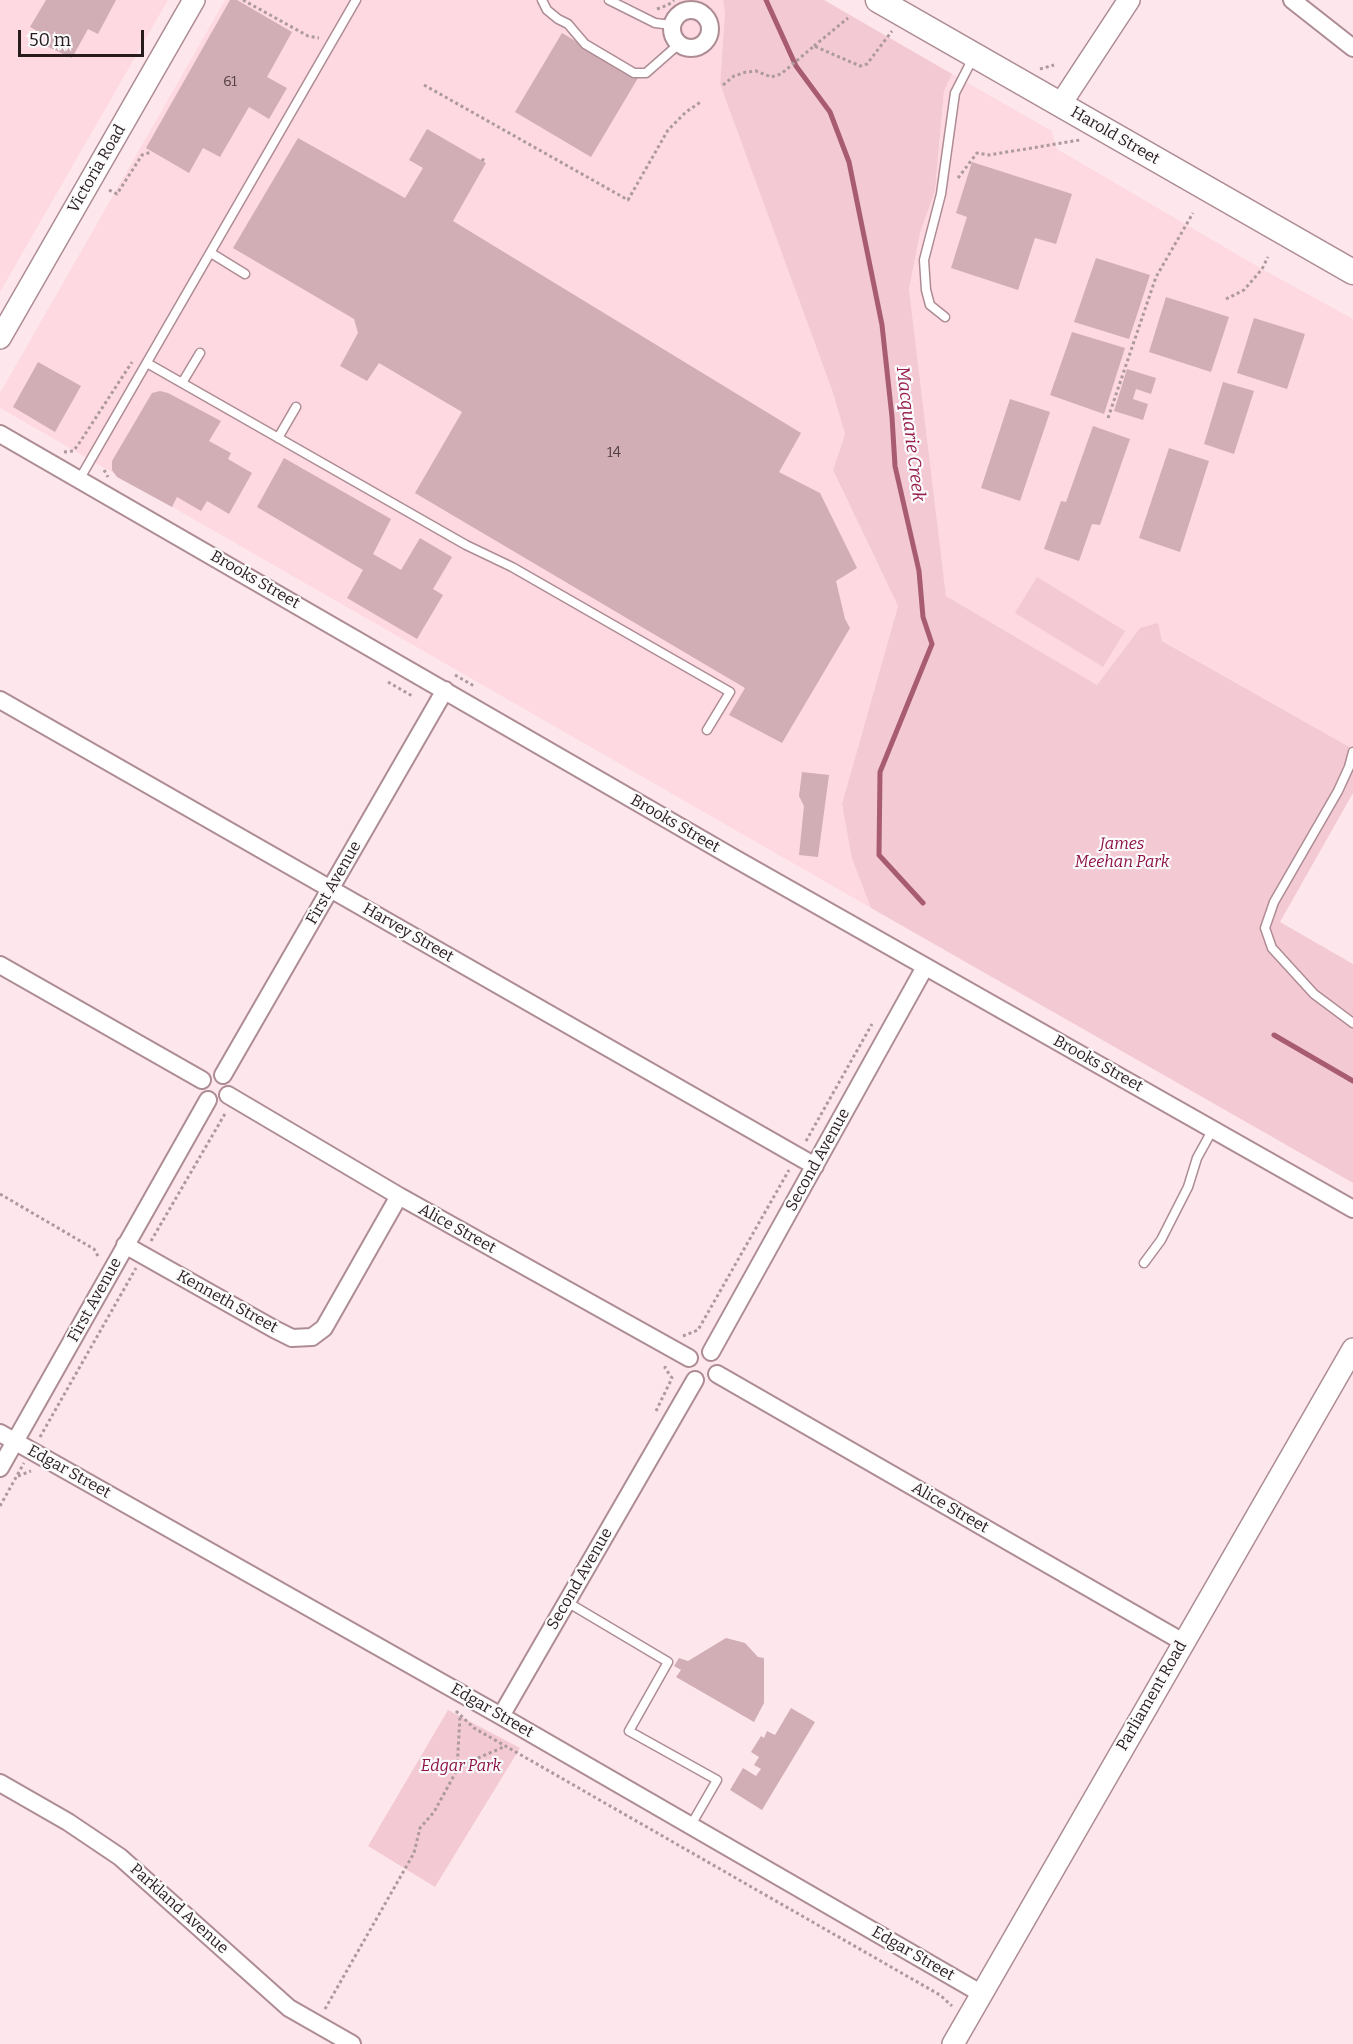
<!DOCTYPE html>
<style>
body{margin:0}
#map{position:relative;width:1353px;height:2044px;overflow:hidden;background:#fee7ec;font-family:Bitter,serif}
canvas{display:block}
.scale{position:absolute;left:18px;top:30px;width:126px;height:27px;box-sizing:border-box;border:3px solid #281b1e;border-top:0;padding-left:8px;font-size:18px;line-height:21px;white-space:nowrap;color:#281b1e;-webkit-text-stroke:4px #fbfbfb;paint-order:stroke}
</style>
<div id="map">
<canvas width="1353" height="2044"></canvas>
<div class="scale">50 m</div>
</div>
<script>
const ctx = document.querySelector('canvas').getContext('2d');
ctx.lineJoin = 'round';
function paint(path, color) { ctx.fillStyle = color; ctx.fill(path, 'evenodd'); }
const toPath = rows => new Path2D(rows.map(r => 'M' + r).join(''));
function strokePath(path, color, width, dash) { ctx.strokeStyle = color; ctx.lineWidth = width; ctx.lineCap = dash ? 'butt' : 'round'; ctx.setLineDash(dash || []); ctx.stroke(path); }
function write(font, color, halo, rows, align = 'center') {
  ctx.font = font + ' Bitter,serif'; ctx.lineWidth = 4.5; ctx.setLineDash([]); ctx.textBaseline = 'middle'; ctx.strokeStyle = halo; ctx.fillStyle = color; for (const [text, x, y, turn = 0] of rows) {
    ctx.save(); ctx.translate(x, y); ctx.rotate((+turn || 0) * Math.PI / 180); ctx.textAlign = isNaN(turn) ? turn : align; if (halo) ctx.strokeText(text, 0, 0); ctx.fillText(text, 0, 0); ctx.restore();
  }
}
paint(toPath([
 [0,0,168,0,0,292],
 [225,0,723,0,725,13,720,84,833,393,845,434,833,470,898,606,842,804,852,859,871,908,0,408,0,393],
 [952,74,1052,131,1057,149,1262,269,1353,319,1353,749,1140,628,1097,685,946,596,909,289,920,233,935,191,944,91]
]), '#fed9e2');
paint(toPath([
 [723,0,824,0,952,74,944,91,935,191,920,233,909,289,946,596,1097,685,1140,628,1158,623,1162,641,1353,749,1353,793,1280,922,1353,964,1353,1183,871,908,852,859,842,804,898,606,833,470,845,434,833,393,720,84,725,13],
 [1037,577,1125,631,1103,667,1015,613],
 [448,1710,520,1748,435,1887,368,1846]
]), '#f3c9d3');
strokePath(toPath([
 [766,0,796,66,830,112,849,162,882,325,892,417,895,466,919,571,923,617,932,644,880,772,879,855,923,903],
 [1274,1035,1353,1081]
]), '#a75c72', 5);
paint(toPath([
 [46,0,116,0,98,34,88,29,72,58,46,46,49,38,30,27],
 [230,0,237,0,292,32,267,77,287,88,269,119,249,107,220,157,203,148,189,173,146,148],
 [562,33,638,78,591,157,515,112],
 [427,129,486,163,453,221,801,433,779,472,820,493,857,568,836,581,845,619,850,628,782,743,729,715,745,688,415,493,462,412,379,363,367,381,340,366,358,333,354,319,233,248,298,138,405,198,423,168,409,160],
 [972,162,1072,194,1056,244,1035,238,1018,290,951,268,967,217,956,213],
 [1096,258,1150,275,1129,339,1074,322],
 [1166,297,1229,317,1211,372,1149,352],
 [1254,318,1305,334,1287,389,1237,373],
 [1072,332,1125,348,1104,414,1050,395],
 [38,362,81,386,55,432,13,407],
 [1127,369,1156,378,1151,394,1136,389,1133,399,1148,404,1143,420,1114,411],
 [1223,382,1254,391,1234,454,1204,444],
 [160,391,168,393,221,421,209,441,231,453,228,459,252,473,229,514,207,501,201,511,177,497,172,507,117,477,112,470,112,461,152,393],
 [1010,399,1050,412,1020,501,981,488],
 [1093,426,1130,439,1100,525,1092,524,1079,561,1044,549,1061,501,1066,502],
 [1169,448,1209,461,1180,552,1139,538],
 [284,458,391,519,373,554,401,570,420,538,452,557,433,589,443,595,417,639,347,598,363,570,257,507],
 [802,772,829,775,818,857,799,855,804,806,799,796],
 [726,1638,745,1643,758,1657,764,1658,764,1703,754,1722,676,1677,681,1670,674,1666,679,1658,688,1661],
 [791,1708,815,1722,762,1810,730,1790,743,1768,756,1776,761,1769,754,1765,759,1757,751,1752,761,1736,764,1738,767,1731,775,1735]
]), '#d1adb5');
const service = toPath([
 [542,0,547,10,558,19,568,24,585,44,634,73,646,73,679,44],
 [609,0,655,23,672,25],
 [211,253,245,274],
 [945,317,930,305,926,290,924,260,941,194,955,93,974,56],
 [147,363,466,545,512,567,730,692,707,730],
 [182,383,200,353],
 [278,438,296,407],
 [79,480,356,0],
 [1353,752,1349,767,1338,791,1274,902,1265,928,1272,948,1314,994,1353,1023],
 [1144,1263,1161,1240,1188,1187,1197,1158,1213,1129],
 [567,1602,668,1662,629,1731,717,1780,691,1825]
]);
const minor = toPath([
 [1292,0,1353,48],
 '672 29a19 19 0 1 1 38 0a19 19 0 1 1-38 0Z',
 [0,434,734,858,1353,1209],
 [0,700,815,1166],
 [0,965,202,1080],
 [223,1075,445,690],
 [228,1095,399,1196,689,1358],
 [125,1245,274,1329,292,1338,312,1337,324,1328,399,1196],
 [711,1352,925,967],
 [717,1374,1183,1642],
 [0,1433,501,1716,982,1994],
 [0,1468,208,1100],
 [501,1716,695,1380],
 [0,1783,68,1822,120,1857,289,2008,352,2044]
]);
const tertiary = toPath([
 [1060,105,1129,0],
 [0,338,194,0],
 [953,2044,1353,1349]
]);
const secondary = toPath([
 [878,0,1353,272]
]);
strokePath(service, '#ae8c94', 11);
strokePath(minor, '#ae8c94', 20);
strokePath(tertiary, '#ae8c94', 24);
strokePath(secondary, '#ae8c94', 27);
strokePath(toPath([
 [243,0,308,36,319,38],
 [657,9,668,5,674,0],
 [814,46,848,18],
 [1040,69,1054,65],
 [424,85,628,200,668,130,686,112,702,101],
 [723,85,734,76,746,72,756,71,771,77,781,74,814,46,860,66,867,64,892,31],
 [482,161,484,158],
 [958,178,977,153,989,155,1080,140],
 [109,190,117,194,142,155,151,152],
 [1226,299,1244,290,1262,269,1268,257],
 [1108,418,1156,277,1193,213],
 [64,452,73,451,78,445,132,362],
 [104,470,108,477],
 [455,675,474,686],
 [388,682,414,697],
 [806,1141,872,1024],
 [0,1194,94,1249,99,1258],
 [151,1241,226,1112],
 [683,1336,698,1330,789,1170],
 [656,1411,672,1378,665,1368,666,1363],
 [40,1437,136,1268],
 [18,1476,31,1471],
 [0,1506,24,1463],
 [456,1711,474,1728,940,1995,952,2006],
 [457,1770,471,1761,506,1746],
 [325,2009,414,1853,420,1828,434,1812,457,1770,460,1716]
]), '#ad9a9e', 3, [3, 3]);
strokePath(service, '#fff', 8);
strokePath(minor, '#fff', 16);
strokePath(tertiary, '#fff', 21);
strokePath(secondary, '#fff', 24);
write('14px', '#524044', null, [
 ["61",230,82],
 ["14",614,453]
]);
write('16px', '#281b1e', '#fbfbfb', [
 ["Harold Street",1115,136,30],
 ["Victoria Road",97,169,-60],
 ["Brooks Street",255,580,30],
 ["Brooks Street",675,824,30],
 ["First Avenue",334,883,-60],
 ["Harvey Street",408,933,30],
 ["Brooks Street",1098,1064,29],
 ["Second Avenue",818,1160,-61],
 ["Alice Street",457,1229,29],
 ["First Avenue",95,1300,-61],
 ["Kenneth Street",227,1302,29],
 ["Edgar Street",69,1472,29],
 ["Alice Street",950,1508,30],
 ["Second Avenue",580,1579,-60],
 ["Parliament Road",1152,1696,-60],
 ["Edgar Street",492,1711,30],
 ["Parkland Avenue",179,1909,42],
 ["Edgar Street",913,1954,30]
]);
write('italic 16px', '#8e1348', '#fbfbfb', [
 ["James",1122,845],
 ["Meehan Park",1122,863],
 ["Edgar Park",461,1767]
]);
write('italic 18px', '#971e4f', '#fbfbfb', [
 ["Macquarie Creek",910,434,83]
]);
</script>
